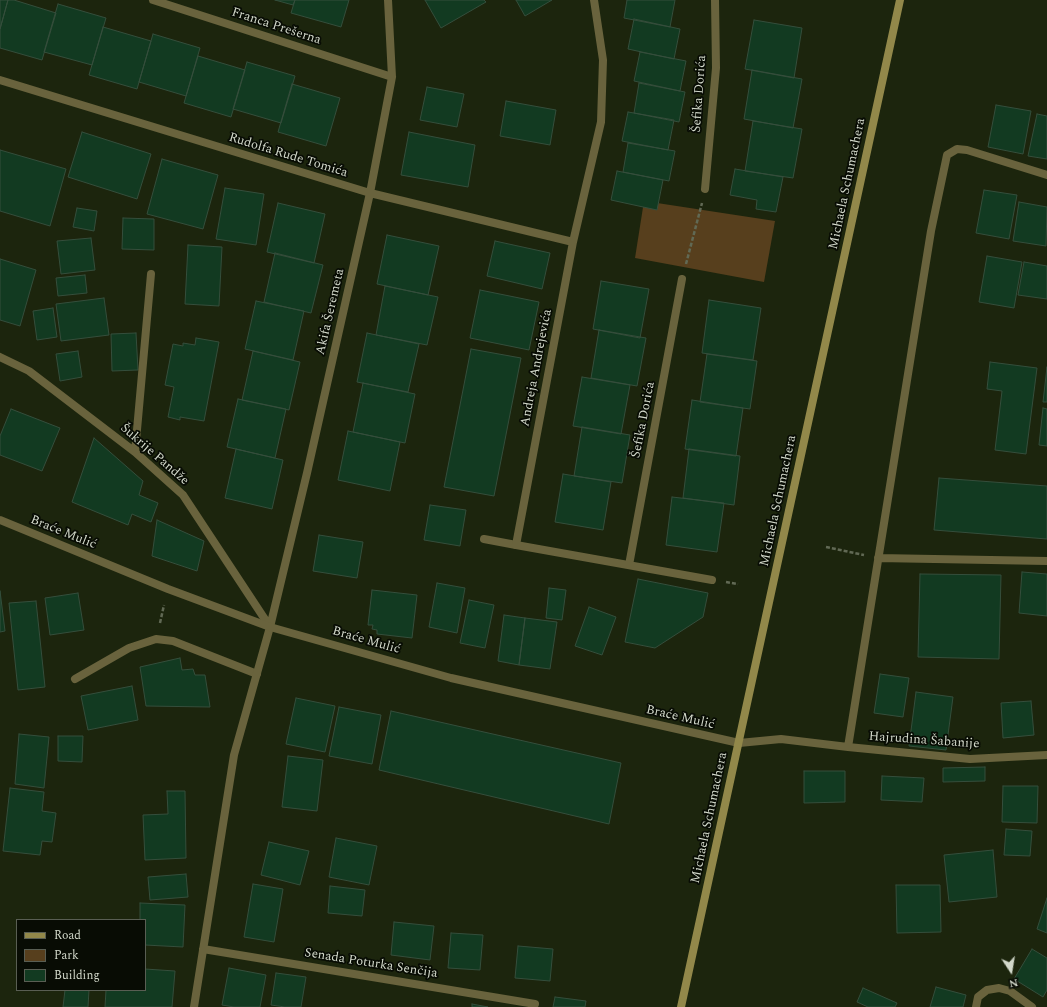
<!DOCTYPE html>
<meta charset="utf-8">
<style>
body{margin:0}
#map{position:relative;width:1047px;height:1007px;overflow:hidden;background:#1c250d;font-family:Spectral,serif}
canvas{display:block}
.legend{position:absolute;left:16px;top:919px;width:130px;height:72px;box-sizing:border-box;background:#080c04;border:1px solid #595e53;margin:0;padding:5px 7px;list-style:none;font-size:12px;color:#d2d8ca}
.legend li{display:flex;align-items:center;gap:8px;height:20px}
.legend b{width:20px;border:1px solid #595e53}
.north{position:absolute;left:991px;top:951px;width:40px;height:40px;-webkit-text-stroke:3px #080c04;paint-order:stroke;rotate:168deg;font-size:11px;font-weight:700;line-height:16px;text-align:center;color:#d2d8ca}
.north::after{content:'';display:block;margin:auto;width:14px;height:18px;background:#d2d8ca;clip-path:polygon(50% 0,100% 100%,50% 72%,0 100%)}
</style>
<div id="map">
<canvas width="1047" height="1007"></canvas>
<ul class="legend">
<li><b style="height:5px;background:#92884a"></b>Road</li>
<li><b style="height:11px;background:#573f1d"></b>Park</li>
<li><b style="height:11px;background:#123a21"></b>Building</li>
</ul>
<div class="north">N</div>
</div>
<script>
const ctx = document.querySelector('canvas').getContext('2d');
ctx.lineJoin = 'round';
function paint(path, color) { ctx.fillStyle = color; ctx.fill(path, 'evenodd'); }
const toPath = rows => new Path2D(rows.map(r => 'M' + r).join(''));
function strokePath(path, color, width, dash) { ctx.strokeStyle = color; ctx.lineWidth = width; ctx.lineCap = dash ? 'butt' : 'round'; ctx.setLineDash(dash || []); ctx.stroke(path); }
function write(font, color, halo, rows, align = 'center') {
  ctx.font = font + ' Spectral,serif'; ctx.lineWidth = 3.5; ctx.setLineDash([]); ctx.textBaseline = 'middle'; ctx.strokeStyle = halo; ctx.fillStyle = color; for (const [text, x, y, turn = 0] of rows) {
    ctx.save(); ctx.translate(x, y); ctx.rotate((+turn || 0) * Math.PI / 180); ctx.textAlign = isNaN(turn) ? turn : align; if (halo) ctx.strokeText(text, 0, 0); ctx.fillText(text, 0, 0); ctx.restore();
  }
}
paint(toPath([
 [644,201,775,221,764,282,635,258]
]), '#573f1d');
const building = toPath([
 [0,0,8,0,0,29,0,0],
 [8,0,14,0,56,13,42,60,0,48,0,29,8,0],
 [275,0,295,0,293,5,275,0],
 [295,0,349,0,341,27,291,13,295,0],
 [425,0,484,0,486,2,441,28,425,0],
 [516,0,552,0,525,16,516,0],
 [627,0,675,0,670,27,624,18,627,0],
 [58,4,106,18,92,65,44,52,58,4],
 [634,19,680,29,674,59,628,49,634,19],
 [754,20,802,28,794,78,745,69,754,20],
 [103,27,151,41,137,89,89,75,103,27],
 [153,34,200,48,186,96,139,82,153,34],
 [640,52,686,61,680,91,634,81,640,52],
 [198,56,245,70,231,117,184,103,198,56],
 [247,62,295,76,281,123,233,109,247,62],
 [752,70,802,79,793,128,744,119,752,70],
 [639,83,685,92,679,122,634,113,639,83],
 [292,84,340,98,326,146,278,132,292,84],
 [427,87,464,94,457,127,420,120,427,87],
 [506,101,556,110,550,145,500,136,506,101],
 [996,105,1031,111,1023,154,988,147,996,105],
 [628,112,674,120,668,150,622,141,628,112],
 [1037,114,1047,116,1047,159,1028,156,1037,114],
 [753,121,802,129,793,178,745,171,753,121],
 [82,132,151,154,137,199,68,177,82,132],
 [409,132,475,145,468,187,401,175,409,132],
 [628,143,675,151,669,181,623,172,628,143],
 [0,150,66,169,50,226,0,211,0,150],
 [162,159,218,175,203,229,147,214,162,159],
 [735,169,783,177,776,212,756,209,757,200,730,195,735,169],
 [617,171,663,180,657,210,611,200,617,171],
 [225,188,264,194,256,245,216,239,225,188],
 [984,190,1017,195,1009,239,976,233,984,190],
 [1019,202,1047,207,1046,246,1013,241,1019,202],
 [278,203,325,214,314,263,267,252,278,203],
 [77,208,97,211,94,231,73,227,77,208],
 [123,218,154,219,154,250,122,249,123,218],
 [387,235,439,246,428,295,377,284,387,235],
 [91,238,95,270,61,274,57,241,91,238],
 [495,241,550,253,542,289,487,276,495,241],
 [188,245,222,247,219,306,185,304,188,245],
 [275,253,323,265,311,313,264,302,275,253],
 [987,256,1022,262,1014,308,979,302,987,256],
 [0,259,36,270,20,326,0,320,0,259],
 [1024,262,1047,266,1047,299,1018,295,1024,262],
 [85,275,87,293,58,296,56,278,85,275],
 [601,281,649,289,640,338,593,329,601,281],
 [385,286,438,297,427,345,376,335,385,286],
 [480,290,539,302,529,350,470,338,480,290],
 [104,298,109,335,61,341,56,304,104,298],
 [709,300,761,308,753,360,702,353,709,300],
 [256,301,304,311,293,360,245,349,256,301],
 [53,308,57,337,37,340,33,311,53,308],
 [599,330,646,338,637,386,591,378,599,330],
 [136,333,138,370,112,371,111,334,136,333],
 [367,333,419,344,408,392,357,382,367,333],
 [196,338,219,342,204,421,180,417,180,420,168,417,174,387,165,385,173,344,183,346,183,343,195,345,196,338],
 [471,349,521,358,494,496,444,487,471,349],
 [78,351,82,377,60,381,56,354,78,351],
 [253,351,300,362,289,410,242,400,253,351],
 [707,354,757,361,750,409,700,402,707,354],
 [990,362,1037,368,1026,454,995,450,1002,391,987,389,990,362],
 [1047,367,1047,402,1043,402,1047,367],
 [582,377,630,385,621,434,573,426,582,377],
 [363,383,415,394,405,443,353,432,363,383],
 [238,399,286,409,275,458,227,447,238,399],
 [692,400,743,408,736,456,685,449,692,400],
 [1043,408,1047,409,1047,446,1039,445,1043,408],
 [11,409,60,428,42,471,0,455,0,436,11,409],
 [582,427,630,435,622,483,574,476,582,427],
 [348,431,400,442,390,491,338,480,348,431],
 [94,438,143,481,139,495,158,503,151,522,132,514,128,525,72,502,94,438],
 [236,449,283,460,272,509,225,498,236,449],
 [689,449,740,456,734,505,683,498,689,449],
 [563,474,611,482,603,530,555,522,563,474],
 [939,478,1047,486,1047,539,934,530,939,478],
 [672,497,724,503,717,552,666,545,672,497],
 [430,505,466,510,460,546,424,540,430,505],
 [157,520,204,541,197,571,152,556,157,520],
 [319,535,363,542,357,578,313,571,319,535],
 [1022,572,1047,574,1047,616,1019,613,1022,572],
 [920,574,1001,575,999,659,918,657,920,574],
 [638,579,708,593,703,617,655,648,625,642,638,579],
 [437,583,465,588,457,633,429,627,437,583],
 [549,588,566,590,562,620,546,618,549,588],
 [372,590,417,595,412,638,377,634,377,630,372,629,373,625,368,625,372,590],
 [0,591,5,631,0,632,0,591],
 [78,593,84,630,50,635,45,598,78,593],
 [469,600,494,605,485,648,460,643,469,600],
 [36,601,45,687,18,690,9,603,36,601],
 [589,607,616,617,602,655,575,646,589,607],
 [504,615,525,618,519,665,498,661,504,615],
 [525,618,557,622,550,669,519,665,525,618],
 [180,658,182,670,193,669,195,675,205,675,210,707,146,706,140,667,180,658],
 [880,674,909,678,903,717,874,713,880,674],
 [132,686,138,720,88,730,81,696,132,686],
 [916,692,953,697,946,750,909,746,916,692],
 [296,698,335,706,325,752,286,744,296,698],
 [1031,701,1034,735,1003,738,1001,703,1031,701],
 [339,707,381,715,372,764,329,756,339,707],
 [391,711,621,763,609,824,379,770,391,711],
 [19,734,49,737,44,788,15,784,19,734],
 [58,736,83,736,82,762,58,761,58,736],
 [288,756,323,760,317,811,282,807,288,756],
 [985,767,985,781,943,782,943,768,985,767],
 [804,771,845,771,845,802,804,803,804,771],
 [882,776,924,778,922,802,881,800,882,776],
 [1003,786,1038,786,1037,823,1002,822,1003,786],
 [10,788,44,792,42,811,56,813,52,842,42,841,40,855,3,851,10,788],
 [167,791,185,791,186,858,145,860,143,815,168,814,167,791],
 [1006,829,1032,831,1030,856,1004,855,1006,829],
 [336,838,377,846,369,885,329,877,336,838],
 [269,842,309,851,300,885,261,875,269,842],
 [993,850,997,897,949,902,944,855,993,850],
 [186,874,188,897,150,900,148,877,186,874],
 [253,884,283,889,274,942,244,937,253,884],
 [896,885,940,885,941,932,897,933,896,885],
 [330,886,365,890,362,916,328,913,330,886],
 [1047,898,1047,933,1037,929,1047,898],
 [140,903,185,905,183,947,145,945,145,920,140,920,140,903],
 [394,922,434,926,430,960,391,955,394,922],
 [451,933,483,935,480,970,448,968,451,933],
 [518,946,553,949,550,981,515,978,518,946],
 [1032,949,1047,958,1047,990,1043,997,1014,979,1032,949],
 [229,968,266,975,260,1007,234,1007,222,1005,229,968],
 [145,969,175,971,172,1007,105,1007,106,990,145,990,145,969],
 [276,973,306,977,301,1007,285,1007,271,1005,276,973],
 [936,987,966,995,963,1007,930,1007,936,987],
 [863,988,897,1003,895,1007,868,1007,857,1002,863,988],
 [65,990,89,990,88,1007,63,1007,65,990],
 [555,997,586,1001,585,1007,553,1007,555,997],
 [472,1004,488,1007,472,1007,472,1004]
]);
paint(building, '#123a21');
strokePath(building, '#354e3c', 1);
strokePath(toPath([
 [686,264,702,203],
 [826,547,864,555],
 [726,582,738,584],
 [160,623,164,605]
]), '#616954', 2.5, [4, 2]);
strokePath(toPath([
 [484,539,516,545],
 [75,679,129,648,156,639,173,641,257,674],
 [976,1007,978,997,987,990,999,988,1010,991,1032,1007]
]), '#69633d', 8);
strokePath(toPath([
 [153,0,392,77],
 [594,0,603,60,601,122,573,242,516,545,712,580],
 [0,80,370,193,573,242],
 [705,189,716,68,715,0],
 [0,357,29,371,135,452,183,495,270,627],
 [135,452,151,274],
 [878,558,1047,561],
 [629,565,682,279],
 [739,743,781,739,848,747,970,759,1047,755],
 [848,747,931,231,947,155,957,149,967,150,1047,175],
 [203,949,535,1004],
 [194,1007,234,755,270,627,307,473,370,193,392,77,388,0]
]), '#69633d', 8);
strokePath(toPath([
 [0,520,168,589,270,627,451,678,739,743]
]), '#69633d', 8);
strokePath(toPath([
 [681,1007,900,0]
]), '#92884a', 8);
write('13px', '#d2d8ca', '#080c04', [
 ["Franca Prešerna",276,27,18],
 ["Šefika Dorića",700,94,-86],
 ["Rudolfa Rude Tomića",288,156,17],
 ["Michaela Schumachera",848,184,-78],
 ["Akifa Šeremeta",331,312,-77],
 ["Andreja Andrejevića",537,368,-79],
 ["Šefika Dorića",644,420,-79],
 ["Šukrije Pandže",154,455,41],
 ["Michaela Schumachera",779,501,-78],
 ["Braće Mulić",63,533,22],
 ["Braće Mulić",366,641,16],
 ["Braće Mulić",680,718,13],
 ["Hajrudina Šabanije",924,741,4],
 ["Michaela Schumachera",710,818,-78],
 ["Senada Poturka Senčija",371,964,9]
]);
</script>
